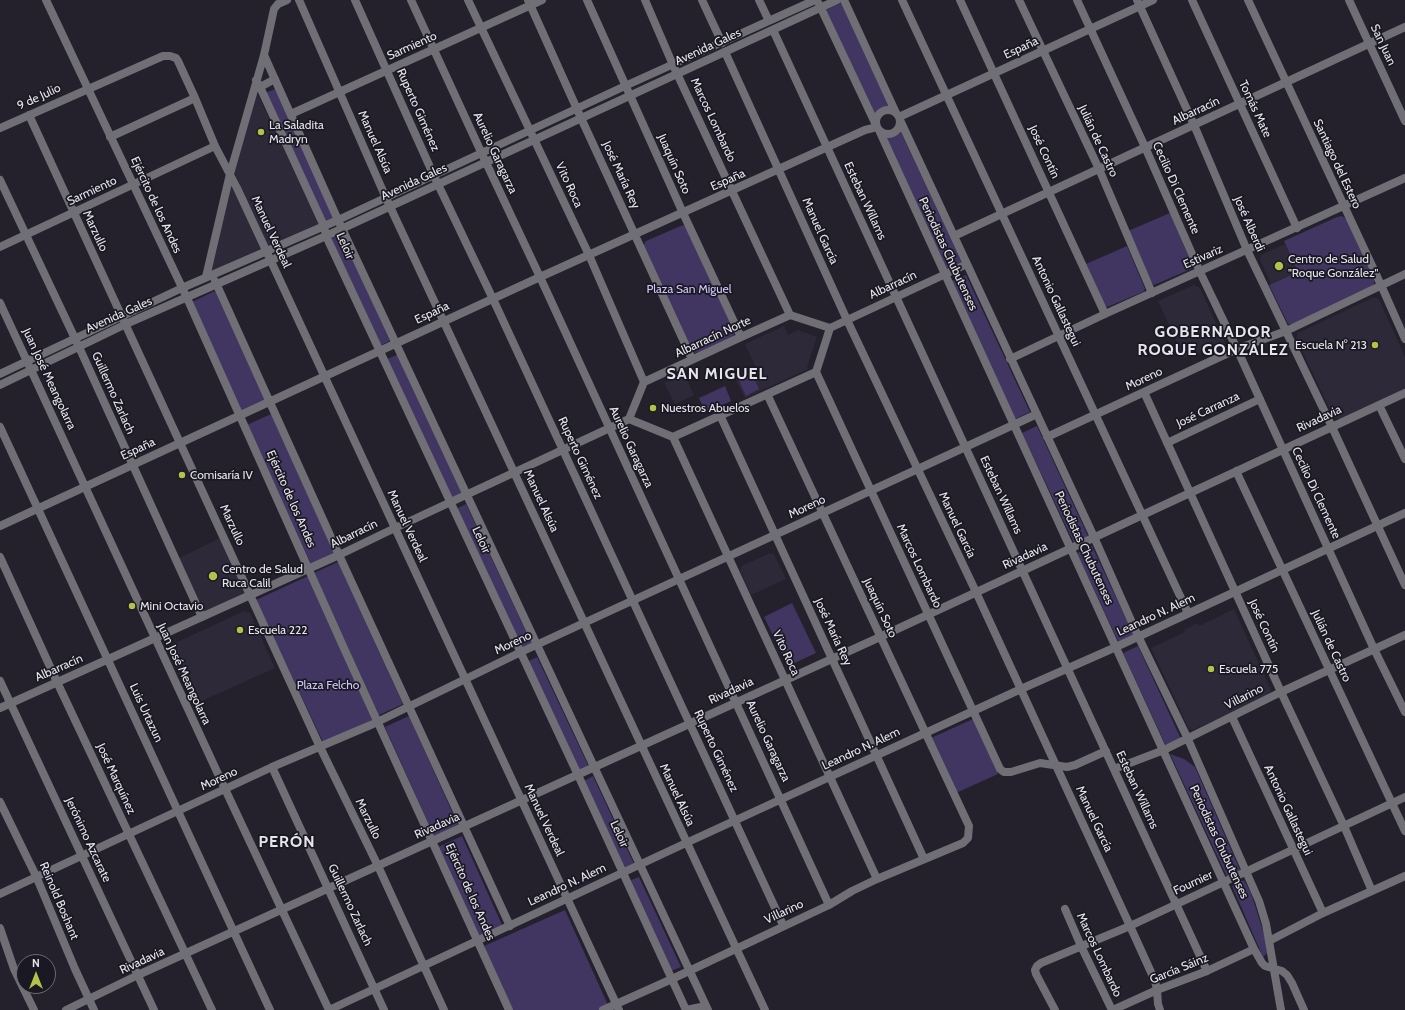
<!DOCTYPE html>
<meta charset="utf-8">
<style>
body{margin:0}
#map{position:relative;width:1405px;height:1010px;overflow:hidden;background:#24212c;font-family:Cabin,sans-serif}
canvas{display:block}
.north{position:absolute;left:16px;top:954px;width:40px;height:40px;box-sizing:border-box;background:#1a1822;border:1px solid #6c6a73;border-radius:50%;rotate:0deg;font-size:11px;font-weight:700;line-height:16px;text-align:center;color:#e6e5ec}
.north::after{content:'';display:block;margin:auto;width:14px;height:18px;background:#b5c24a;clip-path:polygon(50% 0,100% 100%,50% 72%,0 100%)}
</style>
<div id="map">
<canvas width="1405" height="1010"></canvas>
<div class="north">N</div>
</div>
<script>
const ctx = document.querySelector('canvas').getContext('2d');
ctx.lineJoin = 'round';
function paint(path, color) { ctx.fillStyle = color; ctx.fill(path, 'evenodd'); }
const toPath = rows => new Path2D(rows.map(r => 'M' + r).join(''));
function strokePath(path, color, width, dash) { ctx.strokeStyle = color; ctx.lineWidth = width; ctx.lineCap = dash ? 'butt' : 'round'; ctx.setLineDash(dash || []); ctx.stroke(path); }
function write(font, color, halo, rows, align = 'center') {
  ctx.font = font + ' Cabin,sans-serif'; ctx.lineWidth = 3.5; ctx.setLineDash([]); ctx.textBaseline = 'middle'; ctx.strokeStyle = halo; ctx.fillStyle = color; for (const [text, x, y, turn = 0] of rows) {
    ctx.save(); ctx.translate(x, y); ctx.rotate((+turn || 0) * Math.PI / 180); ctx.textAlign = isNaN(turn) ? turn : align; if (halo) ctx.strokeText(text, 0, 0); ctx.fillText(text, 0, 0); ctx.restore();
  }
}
paint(toPath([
 [257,93,320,225,269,248,234,172],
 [230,176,262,248,205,274],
 [1285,244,1298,272,1271,284,1260,260,1261,255],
 [1194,285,1200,288,1226,345,1184,358,1158,301],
 [1374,297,1379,299,1405,357,1405,389,1339,419,1334,418,1296,338,1298,333],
 [784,326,788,335,798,330,817,337,807,367,808,369,745,398,735,378,756,368,745,344],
 [684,374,694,395,675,404,664,383],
 [220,538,247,595,205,614,179,558],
 [770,553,774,554,786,579,751,595,740,571,742,566],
 [1234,609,1271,690,1269,695,1193,730,1189,729,1151,648,1185,632,1184,630,1198,623,1199,626],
 [244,611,250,613,275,668,193,705,168,651,169,646]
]), '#2d2939');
paint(toPath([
 [841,3,889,107,881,108,874,114,826,10],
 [275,89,335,218,325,223,265,93],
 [900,130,962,263,947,270,885,137,894,136],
 [1170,213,1193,266,1191,269,1154,285,1151,282,1128,231],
 [1342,216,1346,219,1374,280,1374,284,1372,287,1292,324,1288,324,1269,285,1298,272,1284,241,1337,217],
 [683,225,686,227,734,331,734,335,732,338,700,352,695,353,691,349,644,247,644,244,646,241],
 [341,234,390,341,381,345,331,239],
 [1127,246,1145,289,1143,292,1107,307,1104,305,1086,264],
 [966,275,1030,412,1015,419,951,281],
 [215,291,265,400,241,411,192,302],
 [397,355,462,494,452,499,387,359],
 [751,372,759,389,746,396,738,378],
 [725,386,731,401,706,413,699,398],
 [271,414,334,553,311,564,247,425],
 [1037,426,1088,536,1074,543,1022,433],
 [466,504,532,644,522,649,456,509],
 [1092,546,1135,638,1120,645,1077,553],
 [338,562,403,704,379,715,314,573],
 [308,576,374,719,323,742,256,600],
 [792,603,816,653,788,666,764,617],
 [1138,646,1181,739,1166,746,1123,653],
 [537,657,589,767,579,772,527,662],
 [409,716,458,825,434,836,385,727],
 [973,719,998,774,956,793,931,738],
 [1170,754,1184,759,1195,767,1240,870,1227,877],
 [593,776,634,864,624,869,584,781],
 [462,836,503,927,480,938,438,847],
 [639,877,681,967,671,971,629,881],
 [1244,880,1251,893,1265,937,1267,953,1263,957,1232,886],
 [565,910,608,1005,598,1010,513,1010,484,946]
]), '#413561');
strokePath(toPath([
 [46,0,187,298,343,646,509,1010],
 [299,0,386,198,765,1010],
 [355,0,434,176,493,299,783,925],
 [411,0,482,154,540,277,829,905],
 [468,0,589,255,644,382],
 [528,0,581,118,692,359],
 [587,0,683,213,741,337],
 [645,0,673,65,790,315],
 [702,0,722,43],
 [759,0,769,21],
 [844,0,896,113],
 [902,0,1188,613],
 [960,0,1105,314],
 [1019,0,1099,169,1152,293],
 [1077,0,1145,147,1200,272,1237,349,1374,649,1405,712],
 [1137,0,1194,125,1247,250,1332,427,1405,585],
 [1192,0,1297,228],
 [1248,0,1381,285,1405,339],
 [1349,0,1405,121],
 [819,4,877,127],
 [773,30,1207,971],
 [725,52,847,320,976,592,1130,926,1155,981,1157,990,1158,1004,1160,1010],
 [264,55,338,220,708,1010],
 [256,80,260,87,324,226,326,236,578,775,686,1010],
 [260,87,275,79],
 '876 122a12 12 0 1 1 24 0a12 12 0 1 1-24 0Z',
 [291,114,542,0],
 [29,115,320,747,378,866,444,1010],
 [899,117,1153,0],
 [900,120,1094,537,1138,636,1187,737,1259,901,1266,924,1281,1010],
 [0,128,163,56,170,56,176,58,178,61,195,98,215,146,237,188,619,1010],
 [879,130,1254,949,1262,963,1265,966,1282,971,1287,975,1292,983,1304,1010],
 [110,137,195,98],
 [0,180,79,347,202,617],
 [954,236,1405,27],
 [0,247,215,146],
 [206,277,230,174,264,55,274,9,278,4,287,0],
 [215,281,339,555,510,926],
 [0,303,225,789,329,1010],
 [830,328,967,264],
 [1010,359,1105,314,1405,178],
 [816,372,1000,769,1004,772,1011,772,1040,763,1067,767,1075,765,1106,751],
 [0,374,182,288,338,220,625,86,815,0],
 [0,385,126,324,326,236,837,0],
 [1144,392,1281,692,1344,826,1372,891],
 [1379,405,1405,459],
 [720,415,924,859],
 [629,419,673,437,816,372,830,328],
 [629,419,644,382,741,337,790,315,830,328],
 [0,427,270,1010],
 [673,437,877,879],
 [1047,437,1237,349,1286,331,1405,274],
 [1167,443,1260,399],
 [1236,471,1405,831],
 [0,526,540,277,865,130,877,127],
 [0,557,57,682,212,1010],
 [0,681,154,1010],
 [0,708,339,555,395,528,629,419],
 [1232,717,1323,913],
 [272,767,384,1010],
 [1114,769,1164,750,1281,692,1405,635],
 [0,802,36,876,75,969,94,1010],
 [0,894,272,767,373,724,521,652,1037,414],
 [1065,909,1081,946,1112,1010],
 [0,928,14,969,34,1010],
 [1269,941,1323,913,1405,876],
 [66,1010,138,975,880,637,1405,393],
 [329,1010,686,843,1021,689,1116,647,1405,513],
 [603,1010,672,979,829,905,852,891,877,879,963,843,968,838,969,826,767,394],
 [686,1010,706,1006],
 [1055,1010,1036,974,1035,970,1037,966,1041,963,1130,926,1405,797],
 [1113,1010,1157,990,1207,971,1254,949]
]), '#706f75', 8);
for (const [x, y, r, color] of [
 [261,132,4,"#b5c24a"],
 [1279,266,5,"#b5c24a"],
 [1375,345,4,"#b5c24a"],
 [653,408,4,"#b5c24a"],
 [182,475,4,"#b5c24a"],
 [213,576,5,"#b5c24a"],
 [132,606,4,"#b5c24a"],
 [240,630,4,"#b5c24a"],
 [1211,669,4,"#b5c24a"]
]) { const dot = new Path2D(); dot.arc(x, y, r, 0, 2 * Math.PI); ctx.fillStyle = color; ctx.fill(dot); strokePath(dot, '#1a1822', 1.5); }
write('12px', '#e6e5ec', '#1a1822', [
 ["San Juan",1383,45,65],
 ["Sarmiento",412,46,-24],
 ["Avenida Gales",708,47,-25],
 ["España",1021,48,-25],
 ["9 de Julio",39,97,-25],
 ["Tomás Mate",1255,109,65],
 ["Ruperto Giménez",418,110,66],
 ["Albarracín",1196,111,-25],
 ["Marcos Lombardo",713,120,65],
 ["Julián de Castro",1098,141,65],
 ["Manuel Alsúa",375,142,66],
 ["José Contín",1044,152,65],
 ["Aurelio Garagarza",495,153,65],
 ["Juaquín Soto",674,164,66],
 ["Santiago del Estero",1337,164,65],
 ["José María Rey",621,175,65],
 ["España",728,180,-24],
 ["Avenida Gales",414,182,-25],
 ["Vito Roca",569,185,65],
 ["Cecilio Di Clemente",1176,188,66],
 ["Sarmiento",92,191,-25],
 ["Esteban Willams",865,201,65],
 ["Ejército de los Andes",156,205,65],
 ["José Alberdi",1249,224,66],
 ["Marzullo",95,231,65],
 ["Manuel García",820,231,66],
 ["Manuel Verdeal",271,232,65],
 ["Leloir",345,246,66],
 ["Periodistas Chubutenses",948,254,65],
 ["Estivariz",1203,257,-24],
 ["Albarracín",893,285,-25],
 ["Antonio Gallastegui",1056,301,65],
 ["España",432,313,-25],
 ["Avenida Gales",119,315,-24],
 ["Albarracín Norte",713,337,-25],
 ["Juan José Meangolarra",49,379,65],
 ["Moreno",1144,379,-25],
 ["Guillermo Zarlach",113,393,66],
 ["José Carranza",1208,410,-25],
 ["Rivadavia",1319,419,-25],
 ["Aurelio Garagarza",631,447,65],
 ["España",138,449,-25],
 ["Ruperto Giménez",580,458,65],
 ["Cecilio Di Clemente",1316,493,65],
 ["Esteban Willams",1001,495,65],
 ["Ejército de los Andes",291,499,66],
 ["Manuel Alsúa",541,501,65],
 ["Moreno",807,507,-25],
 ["Marzullo",232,525,65],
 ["Manuel García",957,525,65],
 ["Manuel Verdeal",407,526,65],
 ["Albarracín",354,534,-26],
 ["Leloir",481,540,65],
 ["Periodistas Chubutenses",1084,548,65],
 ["Rivadavia",1025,556,-25],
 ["Marcos Lombardo",919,566,65],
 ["Juaquín Soto",880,608,65],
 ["Leandro N. Alem",1156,615,-25],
 ["José Contín",1264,626,65],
 ["José María Rey",833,632,65],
 ["Moreno",513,643,-25],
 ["Julián de Castro",1331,646,65],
 ["Vito Roca",786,653,65],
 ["Albarracín",59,668,-24],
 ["Juan José Meangolarra",184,674,65],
 ["Rivadavia",731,691,-25],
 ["Villarino",1244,697,-27],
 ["Luis Urtazun",146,713,65],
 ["Aurelio Garagarza",768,741,65],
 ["Leandro N. Alem",861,749,-25],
 ["Ruperto Giménez",716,751,65],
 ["José Marquínez",116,779,65],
 ["Moreno",219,779,-25],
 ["Esteban Willams",1137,790,65],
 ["Manuel Alsúa",677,795,65],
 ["Antonio Gallastegui",1288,810,65],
 ["Marzullo",368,819,64],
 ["Manuel García",1094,819,65],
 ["Manuel Verdeal",544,820,65],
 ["Rivadavia",437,826,-24],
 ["Leloir",619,834,65],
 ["Jerónimo Azcarate",88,840,65],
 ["Periodistas Chubutenses",1219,842,65],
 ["Fournier",1193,883,-25],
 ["Leandro N. Alem",567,885,-25],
 ["Ejército de los Andes",470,892,66],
 ["Reinold Boshant",59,901,67],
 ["Guillermo Zarlach",350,905,65],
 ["Villarino",784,912,-25],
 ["Marcos Lombardo",1099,955,65],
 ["Rivadavia",142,961,-25],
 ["García Sáinz",1179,969,-22]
]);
write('12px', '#e6e5ec', '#1a1822', [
 ["La Saladita",269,125],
 ["Madryn",269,139],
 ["Centro de Salud",1288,259],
 ["\"Roque González\"",1288,273],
 ["Escuela N° 213",1367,345,"right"],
 ["Nuestros Abuelos",661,408],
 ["Comisaría IV",190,475],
 ["Centro de Salud",222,569],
 ["Ruca Calil",222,583],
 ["Mini Octavio",140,606],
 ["Escuela 222",248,630],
 ["Escuela 775",1219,669]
], 'left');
write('12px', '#d3c9f9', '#1a1822', [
 ["Plaza San Miguel",689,289],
 ["Plaza Felcho",328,685]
]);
ctx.letterSpacing = '1px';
write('bold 16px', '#e6e5ec', '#1a1822', [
 ["GOBERNADOR",1213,332],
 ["ROQUE GONZÁLEZ",1213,350],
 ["SAN MIGUEL",717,374],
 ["PERÓN",287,842]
]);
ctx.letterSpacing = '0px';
</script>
